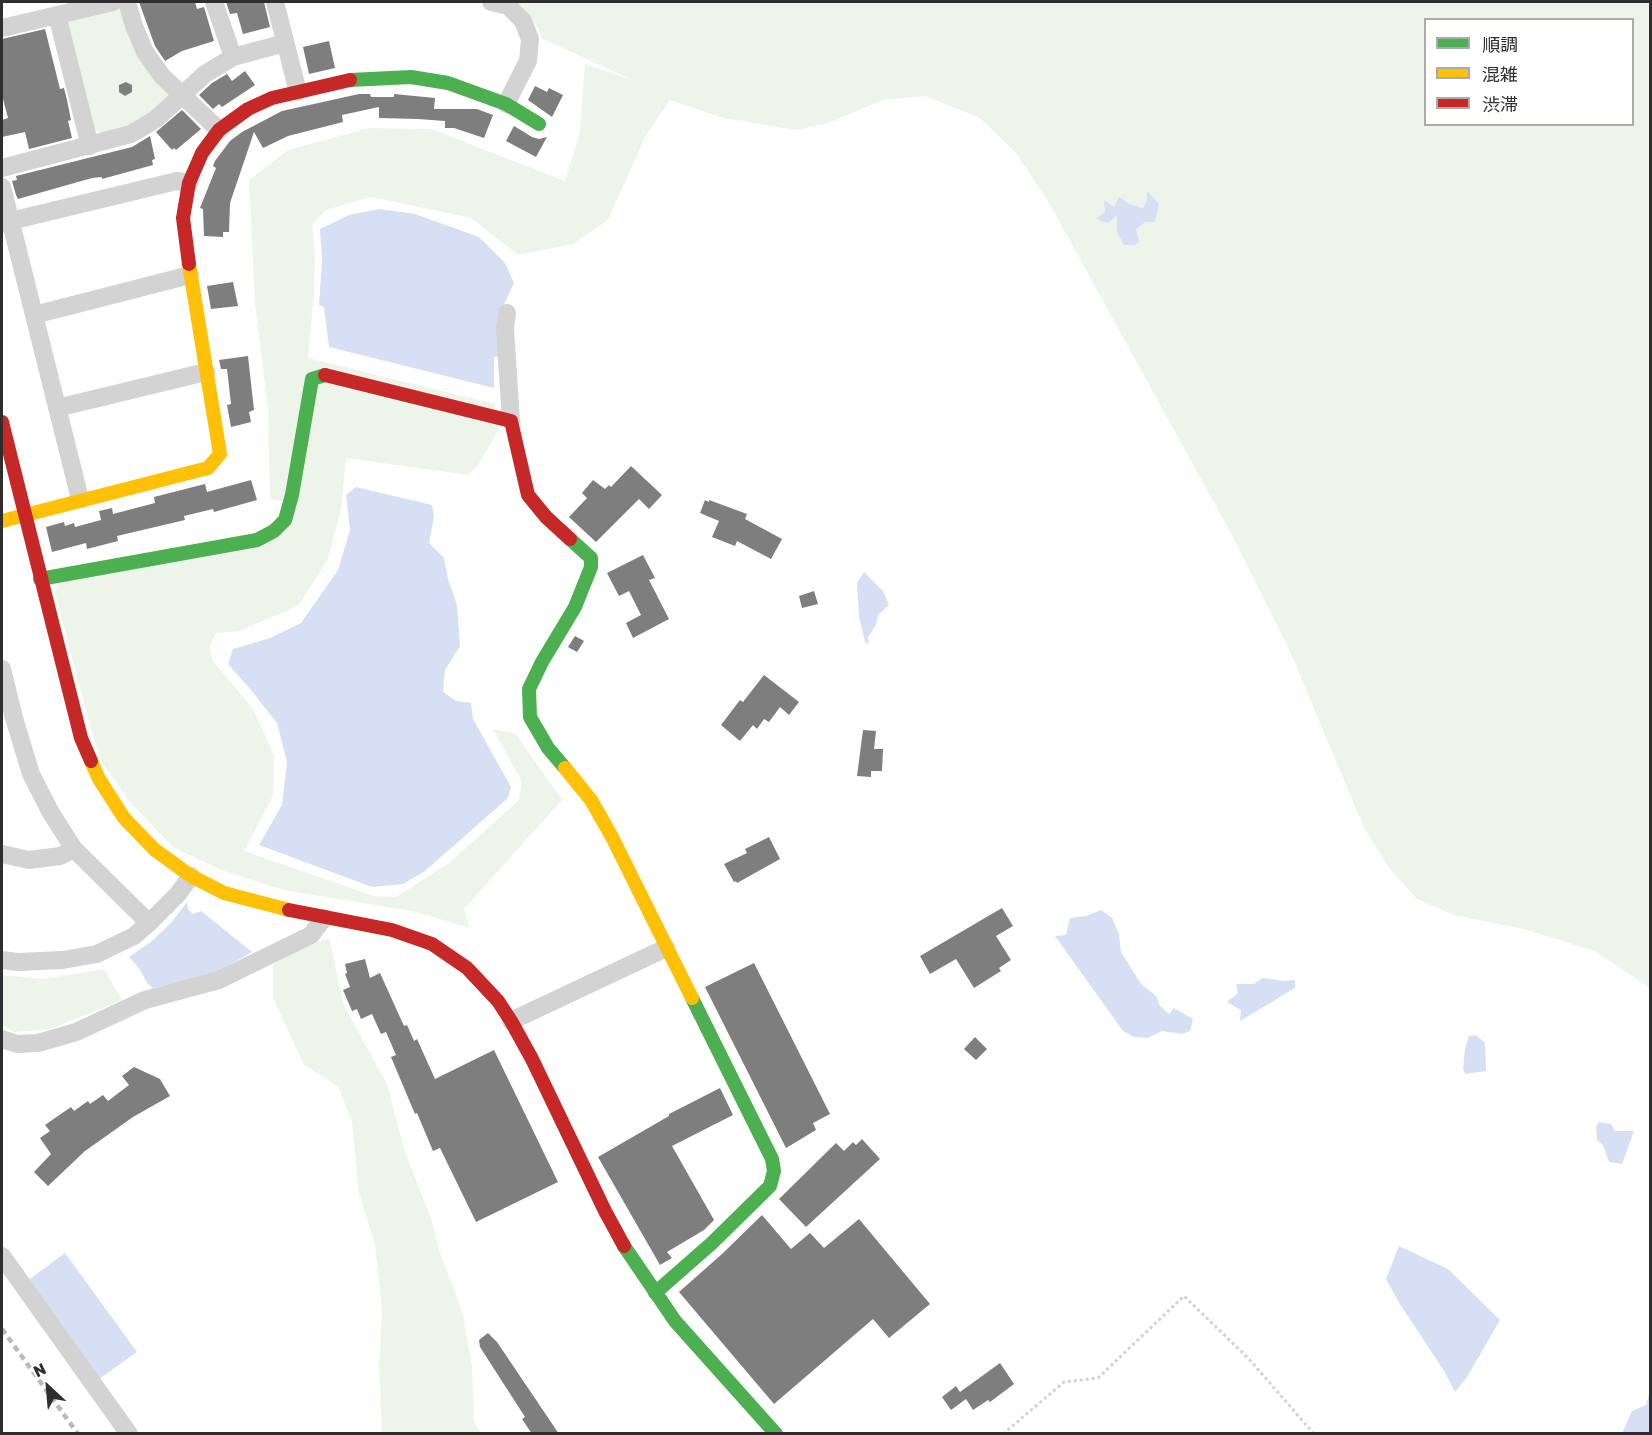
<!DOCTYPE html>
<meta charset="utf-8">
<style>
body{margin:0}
#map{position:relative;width:1652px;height:1435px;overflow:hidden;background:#fff;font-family:Rubik,"Noto Sans JP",sans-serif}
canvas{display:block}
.frame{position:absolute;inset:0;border:3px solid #2e2e2e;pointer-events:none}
.legend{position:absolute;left:1424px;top:18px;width:210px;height:108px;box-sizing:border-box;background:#fff;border:2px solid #ababab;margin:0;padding:8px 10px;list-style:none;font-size:18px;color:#2e2e2e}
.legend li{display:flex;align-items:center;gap:12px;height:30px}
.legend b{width:30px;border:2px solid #ababab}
.north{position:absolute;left:18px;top:1357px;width:60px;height:60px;-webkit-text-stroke:4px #fff;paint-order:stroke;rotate:334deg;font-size:16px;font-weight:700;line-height:24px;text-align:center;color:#2e2e2e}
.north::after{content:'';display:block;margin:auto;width:21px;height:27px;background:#2e2e2e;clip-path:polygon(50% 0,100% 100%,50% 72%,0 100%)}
</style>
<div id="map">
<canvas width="1652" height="1435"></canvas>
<div class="frame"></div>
<ul class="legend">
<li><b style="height:8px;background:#4caf50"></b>順調</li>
<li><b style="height:8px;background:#ffc107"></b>混雑</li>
<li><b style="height:8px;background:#c62828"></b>渋滞</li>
</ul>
<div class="north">N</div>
</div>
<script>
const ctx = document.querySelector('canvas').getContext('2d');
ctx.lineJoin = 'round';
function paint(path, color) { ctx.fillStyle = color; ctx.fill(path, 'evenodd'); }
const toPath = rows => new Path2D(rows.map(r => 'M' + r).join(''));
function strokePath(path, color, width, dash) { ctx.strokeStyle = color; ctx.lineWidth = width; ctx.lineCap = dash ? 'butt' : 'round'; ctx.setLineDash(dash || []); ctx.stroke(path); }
paint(toPath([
 [511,2,1650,2,1650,988,1595,951,1523,929,1454,915,1417,899,1389,868,1364,828,1289,649,1234,539,1049,203,1016,153,980,118,925,96,883,100,828,123,796,130,723,118,670,100,645,137,608,220,573,244,518,255,471,218,371,197,326,210,312,225,315,254,314,293,308,358,495,404,498,431,477,467,468,475,346,458,341,509,328,559,298,606,239,631,216,633,209,648,213,661,253,709,274,755,273,796,244,851,374,896,396,897,449,863,519,800,522,782,493,729,516,734,562,800,464,909,470,928,412,911,283,890,221,870,173,847,129,801,102,762,90,726,55,593,59,580,262,543,296,504,270,499,268,410,255,302,249,180,288,150,369,128,431,129,565,181,580,132,585,64,632,80,541,38,538,28,526,12],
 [1426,20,1632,20,1632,124,1426,124],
 [123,5,171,94,155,112,132,125,102,134,93,128,66,19],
 [329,938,344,1006,387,1084,405,1152,432,1221,440,1253,463,1314,472,1366,474,1422,481,1433,382,1433,379,1366,382,1310,375,1245,359,1193,352,1122,338,1086,304,1065,273,998,273,965,299,949],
 [104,969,122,1000,50,1029,14,1032,2,1025,2,975,43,979]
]), '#edf5eb');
paint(toPath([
 [1147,191,1159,204,1155,222,1145,222,1136,229,1139,242,1135,245,1124,245,1117,232,1117,215,1108,223,1096,219,1105,212,1104,200,1114,207,1119,197,1129,204,1143,208,1147,200],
 [379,209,415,214,479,237,505,263,514,283,498,317,501,356,494,357,494,388,329,347,324,307,319,305,322,261,320,229,349,215],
 [356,487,432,505,434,517,429,543,444,558,448,579,457,605,460,646,445,670,443,692,456,701,471,703,473,719,511,787,508,798,425,871,403,884,372,887,259,845,282,805,287,762,277,723,251,690,228,664,233,649,270,638,301,623,338,570,350,530,346,495],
 [864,572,883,591,889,605,878,615,876,625,868,637,869,644,865,642,859,616,857,583],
 [187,902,188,909,193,914,201,911,252,952,214,974,153,988,147,983,139,968,129,957,151,942,171,923],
 [1101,910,1112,918,1119,934,1121,952,1141,984,1156,996,1160,1006,1169,1014,1174,1008,1193,1019,1190,1031,1182,1034,1162,1031,1148,1038,1134,1037,1123,1031,1055,936,1066,935,1070,918,1086,916],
 [1262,978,1285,981,1295,980,1295,988,1240,1021,1241,1010,1227,1002,1238,993,1236,984,1254,984],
 [1476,1035,1485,1043,1486,1071,1465,1074,1463,1068,1465,1049,1469,1036],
 [1599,1122,1611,1124,1615,1131,1634,1131,1622,1164,1609,1162,1603,1145,1597,1140,1596,1126],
 [1399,1246,1448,1269,1500,1320,1467,1377,1455,1392,1444,1371,1398,1301,1386,1279],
 [65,1253,137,1352,99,1379,27,1281],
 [1650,1391,1650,1433,1622,1433,1632,1411,1646,1405]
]), '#d6dff4');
paint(toPath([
 [139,2,195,2,197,9,204,7,214,41,182,51,165,61,155,46],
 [226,2,264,2,270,27,243,34,237,13,230,14],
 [45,29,60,89,64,88,67,100,71,120,68,121,72,138,29,149,25,132,2,137,2,120,8,118,2,95,2,39],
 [329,41,335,68,309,74,303,47],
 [245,71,255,85,222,107,219,104,213,109,199,95,212,83,227,74,232,81],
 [126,82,132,85,132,92,125,96,119,92,119,85],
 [535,86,547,92,549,88,563,95,552,117,528,100],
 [359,94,370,94,371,97,394,97,394,94,435,98,434,109,477,109,493,115,484,138,454,128,445,128,445,121,418,119,379,118,379,107,342,115,343,122,288,136,263,148,254,132,230,203,229,232,223,232,223,237,204,236,203,209,200,208,216,168,213,166,215,161,230,141,242,132,282,111],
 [182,110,201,129,176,150,174,148,172,150,156,132],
 [514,126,532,137,539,139,547,137,536,157,506,141],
 [150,136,155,159,152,160,153,165,102,179,102,177,92,178,18,199,16,195,12,181,17,180,16,176,132,147],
 [233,282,238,306,211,309,207,286],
 [248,356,254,410,249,412,251,422,231,427,227,405,231,404,227,369,221,369,219,360],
 [631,466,662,495,649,509,639,499,596,542,569,517,587,498,582,493,593,480,605,489,609,485,611,487],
 [251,480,257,500,214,512,213,509,184,516,185,520,117,536,118,541,87,549,86,543,52,552,46,527,64,522,65,526,74,523,75,527,101,520,99,511,112,508,113,514,155,503,154,497,205,484,207,492],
 [705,500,709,502,709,500,747,514,745,519,782,539,771,559,737,541,735,546,712,537,719,521,700,513],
 [643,555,655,578,649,580,669,619,633,638,626,623,641,615,629,591,619,596,607,573],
 [814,591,818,604,802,608,799,596],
 [575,636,584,641,577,652,568,647],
 [764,675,799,702,789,715,780,707,769,722,764,719,757,729,753,725,740,741,721,725,740,700,743,702],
 [863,730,876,731,874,749,883,749,882,771,871,771,871,777,857,776],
 [769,837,780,859,737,883,736,881,734,882,724,864,747,853,745,849],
 [1002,908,1013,926,996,936,1011,960,999,968,1001,971,974,988,956,959,930,974,920,956],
 [365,959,370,978,380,973,404,1026,407,1025,414,1041,417,1039,435,1079,494,1050,558,1182,476,1222,440,1148,433,1151,417,1113,415,1114,391,1057,396,1055,386,1032,381,1034,372,1014,361,1019,357,1009,352,1011,343,990,350,987,345,974,347,973,345,964],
 [754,963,830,1114,813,1123,816,1130,786,1148,705,987],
 [975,1037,987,1049,976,1060,964,1049],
 [134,1067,160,1079,170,1096,133,1117,85,1151,48,1186,34,1172,51,1154,40,1138,50,1131,45,1125,71,1107,74,1111,88,1101,90,1104,103,1095,108,1101,129,1085,122,1076],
 [720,1088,733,1115,672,1146,714,1220,704,1230,667,1252,672,1258,660,1265,598,1157,669,1116,669,1114],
 [862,1139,880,1159,806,1227,779,1199,836,1143,844,1151,853,1142,856,1145],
 [762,1215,791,1249,810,1233,824,1248,859,1219,930,1304,889,1338,873,1319,774,1404,679,1292,722,1254],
 [488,1333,497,1342,559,1434,532,1434,522,1419,525,1417,480,1347,479,1340],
 [1000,1363,1014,1384,990,1402,988,1400,973,1410,966,1399,951,1410,942,1397,956,1386,960,1392]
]), '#7e7e7e');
strokePath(toPath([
 [1003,1434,1064,1382,1098,1378,1184,1296,1249,1359,1314,1434]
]), '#d3d3d3', 3, [3, 3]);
strokePath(toPath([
 [127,2,134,26,145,52,162,76,219,130],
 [214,2,233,57],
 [275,2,298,92],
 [491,2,508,6,523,21,530,39,528,61,506,104],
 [57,15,90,146],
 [2,28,113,2],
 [2,168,131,134,156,119,205,74,233,57,285,43],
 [2,187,80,499],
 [2,223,177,181,189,183],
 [507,313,505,329,511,421],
 [34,315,190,275],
 [57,408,206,372],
 [2,669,14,718,31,774,51,813,74,849,149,923],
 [2,854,29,860,60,856,74,849],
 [2,960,18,962,63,960,97,954,134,936,149,923,178,894,191,876],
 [511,1021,666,948],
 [2,1039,17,1044,38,1043,76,1032,145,1000,219,980,311,935,324,918],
 [2,1256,129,1434]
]), '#d3d3d3', 18);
strokePath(toPath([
 [350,80,411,77,448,83,506,104,539,124],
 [40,579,257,540,274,531,285,520,292,495,312,379,325,375],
 [565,768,548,748,530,717,529,689,542,662,575,607,591,567,591,558,570,539],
 [624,1246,675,1321,776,1434],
 [655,1293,712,1243,770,1186,774,1171,772,1159,692,998]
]), '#4caf50', 14);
strokePath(toPath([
 [2,521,208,468,220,454,189,264],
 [91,761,99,779,124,818,155,850,191,876,224,893,289,910],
 [565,768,591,800,612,837,692,998]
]), '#ffc107', 14);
strokePath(toPath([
 [189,264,183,218,189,183,202,153,219,130,248,109,272,98,350,80],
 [325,375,511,421,528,495,546,517,570,539],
 [2,422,81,738,91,761],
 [289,910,392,930,432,944,467,968,498,1001,511,1021,532,1059,605,1211,624,1246]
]), '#c62828', 14);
strokePath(toPath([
 [2,1329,78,1434]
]), '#bababa', 4.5, [6, 4.5]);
</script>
